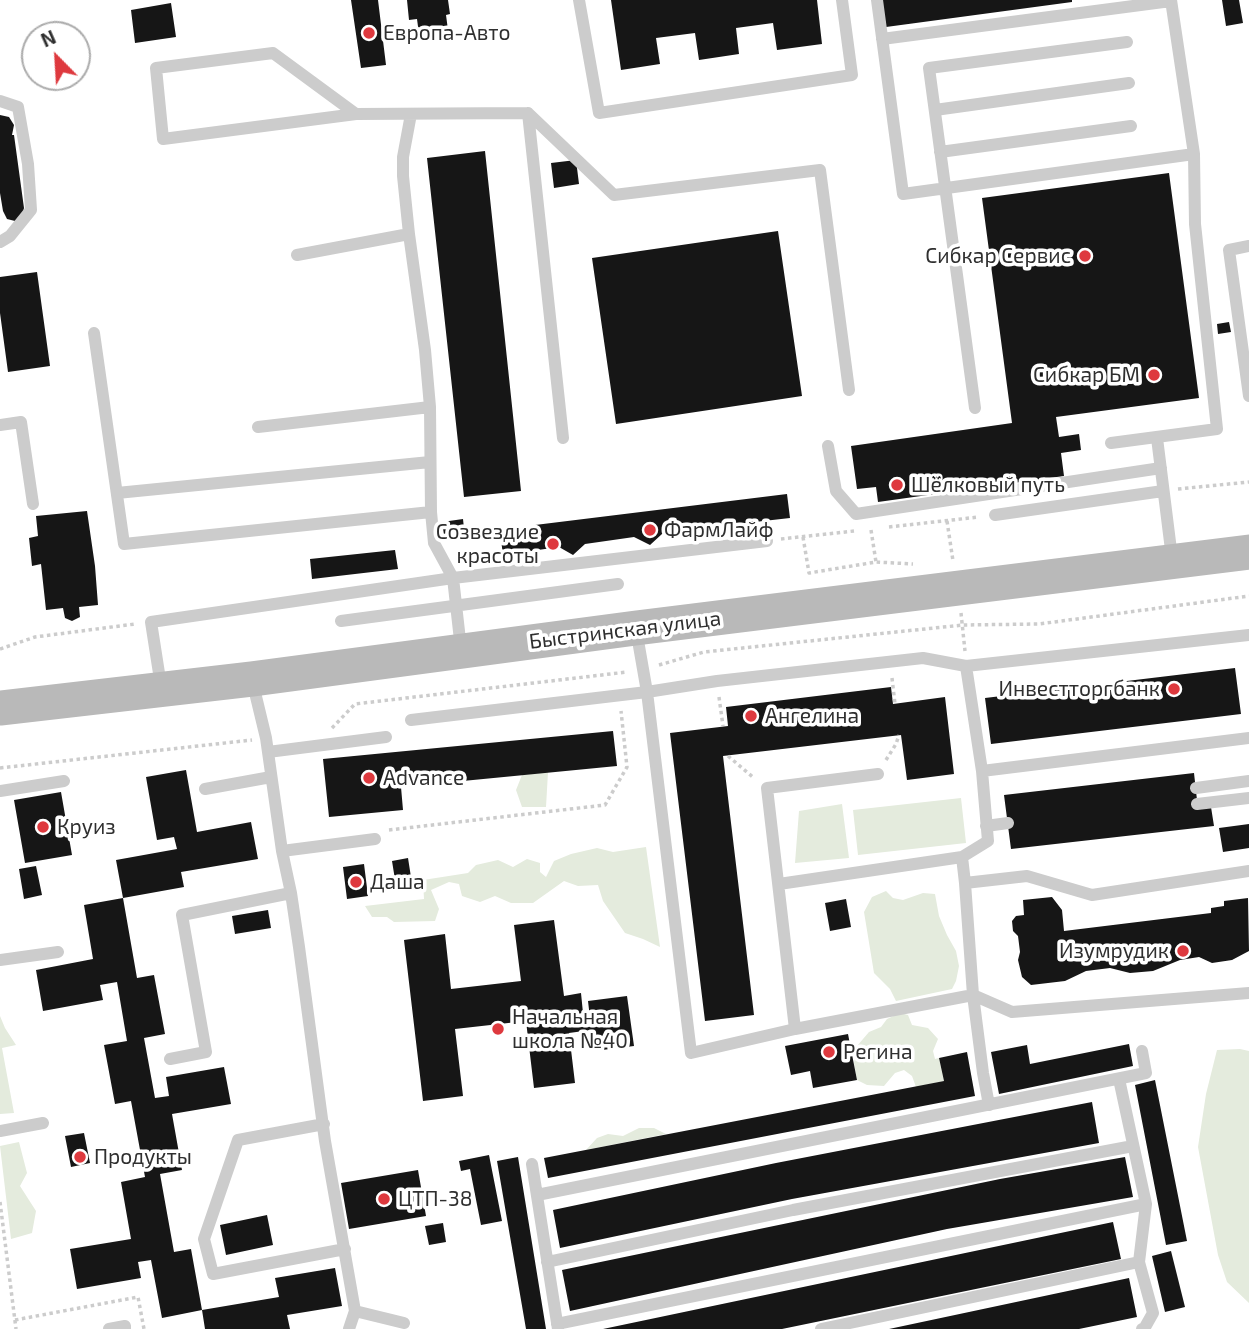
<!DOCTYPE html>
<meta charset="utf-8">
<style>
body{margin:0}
#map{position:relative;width:1249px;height:1329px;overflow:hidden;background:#fff;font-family:"Exo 2",sans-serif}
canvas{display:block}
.north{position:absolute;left:21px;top:21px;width:70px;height:70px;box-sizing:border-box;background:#fff;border:2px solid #acacac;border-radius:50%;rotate:336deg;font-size:19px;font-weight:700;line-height:28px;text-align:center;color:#2f2f2f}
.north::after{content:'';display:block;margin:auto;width:24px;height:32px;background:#de393e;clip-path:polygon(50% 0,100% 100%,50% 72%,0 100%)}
</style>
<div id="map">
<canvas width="1249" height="1329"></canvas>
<div class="north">N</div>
</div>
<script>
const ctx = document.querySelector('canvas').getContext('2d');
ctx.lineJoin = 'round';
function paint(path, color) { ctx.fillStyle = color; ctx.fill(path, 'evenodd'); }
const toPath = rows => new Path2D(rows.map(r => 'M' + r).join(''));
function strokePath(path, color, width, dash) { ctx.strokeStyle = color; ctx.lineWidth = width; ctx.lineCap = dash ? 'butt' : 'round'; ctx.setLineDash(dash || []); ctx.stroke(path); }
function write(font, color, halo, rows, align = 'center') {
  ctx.font = font + ' "Exo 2",sans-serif'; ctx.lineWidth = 7; ctx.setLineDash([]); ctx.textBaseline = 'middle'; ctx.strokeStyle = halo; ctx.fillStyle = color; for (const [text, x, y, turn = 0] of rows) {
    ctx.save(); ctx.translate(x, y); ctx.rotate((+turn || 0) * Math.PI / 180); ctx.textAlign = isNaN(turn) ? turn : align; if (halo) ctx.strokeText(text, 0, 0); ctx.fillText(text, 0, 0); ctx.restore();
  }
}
paint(toPath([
 [548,772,546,807,522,807,516,790,522,775],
 [961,798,966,843,858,855,853,810],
 [842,804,849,858,795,863,799,811],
 [646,847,660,947,643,939,625,933,603,901,598,885,578,886,564,881,533,903,511,903,495,896,480,902,462,896,459,884,449,882,431,890,439,909,435,921,394,922,387,917,372,917,365,906,424,899,423,880,468,873,476,865,498,860,513,867,527,859,540,863,540,872,546,877,554,861,571,854,597,848,613,852],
 [886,891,893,898,903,900,923,893,935,894,939,916,947,935,956,951,959,966,956,981,952,989,896,1001,890,989,874,973,864,912,872,897],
 [900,1013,908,1015,912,1025,928,1028,938,1039,933,1051,935,1059,939,1058,944,1081,916,1087,912,1076,904,1070,895,1073,884,1086,867,1085,857,1080,854,1063,857,1046,869,1032,881,1027,887,1019],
 [0,1016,5,1028,16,1045,2,1048,14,1113,0,1114],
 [1240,1049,1249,1051,1249,1303,1227,1282,1218,1255,1198,1147,1206,1094,1217,1050],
 [639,1128,654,1128,666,1134,586,1150,597,1138,608,1134,623,1136],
 [19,1142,27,1173,20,1186,36,1211,32,1233,11,1239,0,1146]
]), '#e4ebdd');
paint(toPath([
 [351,0,378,0,386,65,361,68],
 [407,0,448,0,450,14,446,15,448,30,419,34,417,19,409,20],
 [611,0,817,0,822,44,777,50,773,23,736,28,739,54,699,60,695,33,656,38,660,64,621,70],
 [882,0,1072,0,1072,2,886,27],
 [1222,0,1239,0,1243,23,1226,26],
 [171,3,176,37,135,43,131,10],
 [0,115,9,117,14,125,12,135,14,135,24,208,22,217,15,221,7,219,3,211,0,193],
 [485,151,521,491,464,497,427,158],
 [576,160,579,184,554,188,551,163],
 [1169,173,1199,398,1056,417,1059,437,1079,434,1081,450,1061,453,1064,476,878,502,876,487,857,489,851,446,1012,423,982,198],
 [778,231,802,396,616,424,592,258],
 [37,272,50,366,8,372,0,313,0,277],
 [1229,322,1231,332,1218,334,1217,324],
 [787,494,790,518,737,524,725,535,711,527,662,534,650,545,634,537,585,544,573,555,559,547,503,555,500,532,535,525],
 [87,511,95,566,98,605,79,607,80,617,72,621,65,618,63,608,46,610,41,564,32,566,29,538,38,536,36,516],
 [463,519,465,538,445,541,442,522],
 [395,550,398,569,312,579,310,559],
 [1235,668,1241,714,991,744,985,698],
 [891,687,893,704,945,697,954,774,907,780,901,735,723,756,754,1015,705,1021,670,733,728,726,726,707],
 [613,731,617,766,401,787,403,810,329,817,323,759],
 [186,770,197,832,251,822,258,859,181,872,184,887,123,898,116,860,177,849,174,837,157,840,146,777],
 [1194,773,1198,809,1211,807,1214,826,1011,849,1004,795],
 [61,792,72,855,25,863,14,800],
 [1249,824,1249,848,1223,852,1219,828],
 [408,858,413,890,397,892,392,861],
 [364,864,368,896,347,899,343,867],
 [36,866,42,895,24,899,19,869],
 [1052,897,1062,910,1064,931,1211,913,1211,908,1224,906,1224,901,1248,898,1249,951,1232,960,1212,963,1199,957,1180,960,1153,971,1130,973,1110,968,1086,971,1065,981,1031,985,1022,977,1018,960,1020,952,1018,936,1013,931,1012,921,1016,916,1024,915,1023,900],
 [123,898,137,978,154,975,165,1034,144,1038,155,1098,169,1096,166,1077,224,1067,231,1104,172,1114,182,1170,160,1174,174,1252,191,1249,202,1310,162,1318,151,1260,138,1262,141,1278,77,1289,70,1249,131,1239,121,1182,145,1177,131,1101,115,1104,104,1045,127,1041,117,982,100,985,103,1000,43,1011,36,970,93,959,84,905],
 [846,899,851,927,830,931,825,903],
 [268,910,271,928,235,934,232,916],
 [554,920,564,996,581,993,583,1013,567,1016,567,1020,590,1018,588,1001,627,996,634,1046,594,1051,591,1030,569,1033,575,1083,534,1088,526,1021,455,1029,463,1096,423,1101,404,940,445,934,451,989,521,981,514,925],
 [848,1034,857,1080,813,1088,810,1071,791,1075,785,1046],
 [1129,1044,1133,1066,999,1094,991,1052,1027,1045,1030,1064],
 [967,1052,975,1096,548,1178,544,1158,944,1081,939,1058],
 [1155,1080,1187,1241,1166,1245,1135,1085],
 [1092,1102,1099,1143,792,1199,560,1248,553,1210,776,1163],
 [84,1133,90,1163,71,1167,65,1136],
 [489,1155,502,1221,481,1225,470,1169,461,1171,459,1161],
 [518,1157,546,1329,526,1329,497,1161],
 [1125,1157,1133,1197,947,1229,570,1311,562,1270,1000,1179],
 [418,1170,426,1216,349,1229,341,1183],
 [267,1215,273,1245,226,1255,220,1225],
 [1113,1222,1121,1259,782,1329,603,1329],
 [443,1223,446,1242,429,1245,425,1226],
 [1171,1251,1185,1307,1165,1312,1152,1256],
 [335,1268,342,1306,287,1315,290,1329,205,1329,202,1310,279,1297,275,1278],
 [1129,1278,1137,1317,1079,1329,889,1329]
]), '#161616');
strokePath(toPath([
 [1178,489,1249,482],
 [947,521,953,561],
 [889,527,979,517],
 [871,530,876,562],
 [803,537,809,573,876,562,913,564],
 [781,539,854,531],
 [961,613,965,651],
 [0,649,35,637,135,624],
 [659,665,704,652,963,625,1039,624,1249,596],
 [892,678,895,704],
 [719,697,723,726],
 [332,728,355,704,627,672],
 [728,756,754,778],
 [886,760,896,744,899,735],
 [0,768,252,740],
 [389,830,605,805,627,767,621,711],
 [0,1202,16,1329],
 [15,1320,138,1297,144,1329]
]), '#ccc', 3.5, [3.5, 3.5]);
strokePath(toPath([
 [579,0,599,113,852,75,842,0],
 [877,0,903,194,1194,154],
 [882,39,1171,1],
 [0,101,18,107,28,164,31,210,10,236,0,242],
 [935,110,1129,83],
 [528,113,563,438],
 [356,114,163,139,156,68,273,53,356,114,528,113,614,195,820,170,849,390],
 [411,114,403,157,403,176,409,234,425,350,430,407,431,512,434,543,453,578,461,649],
 [940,152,1131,126],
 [1249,246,1229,250,1249,396],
 [297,255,409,234],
 [94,333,124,544,431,512],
 [975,408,929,68,1127,42],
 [0,425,21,422,33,504],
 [258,427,430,407],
 [1157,438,1172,558],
 [1111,443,1217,429,1195,224,1194,154,1171,0],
 [828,446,836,491,856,514,1161,468],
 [117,493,430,462],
 [995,515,1163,491],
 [341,621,618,584],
 [636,629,647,692,691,1053,795,1029,973,995,1012,1012,1249,993],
 [966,666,982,771,988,841,962,857,965,883,973,995,983,1073,989,1105],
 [252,680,266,738,282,851,291,893,299,947,325,1141,355,1311,349,1329],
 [161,686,151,622,453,578,767,541],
 [411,720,647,692,717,681,923,658,966,666,1249,635],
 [268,752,386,737],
 [982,771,1249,738],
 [1196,788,1249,781],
 [205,789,271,777],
 [0,791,64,781],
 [1197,804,1249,798],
 [986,826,1008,823],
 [282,851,375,839],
 [965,883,1027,876,1092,895,1249,871],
 [779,884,962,857],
 [0,960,58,952],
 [795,1029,767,788,878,774],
 [170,1059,206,1052,182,915,291,893],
 [1119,1079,1146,1204,1139,1262,1153,1313,1144,1329,1142,1329],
 [324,1124,238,1140,204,1239,213,1274,345,1249],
 [0,1131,43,1123],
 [532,1164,558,1329],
 [537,1195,1146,1073,1142,1051],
 [547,1262,793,1210,1133,1146],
 [355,1311,404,1323],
 [557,1324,1146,1204],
 [109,1329,125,1326,125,1329],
 [821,1329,1139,1262]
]), '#ccc', 12);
strokePath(toPath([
 [0,708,252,679,636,628,1249,552]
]), '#b9b9b9', 35);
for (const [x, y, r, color] of [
 [369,33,7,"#de393e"],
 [1085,256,7,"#de393e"],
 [1154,375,7,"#de393e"],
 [897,485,7,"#de393e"],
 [650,530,7,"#de393e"],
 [553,544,7,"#de393e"],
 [1174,689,7,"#de393e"],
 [751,716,7,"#de393e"],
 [369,778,7,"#de393e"],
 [43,827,7,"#de393e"],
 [356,882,7,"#de393e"],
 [1183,951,7,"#de393e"],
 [498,1029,7,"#de393e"],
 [829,1052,7,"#de393e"],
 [80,1157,7,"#de393e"],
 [384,1199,7,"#de393e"]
]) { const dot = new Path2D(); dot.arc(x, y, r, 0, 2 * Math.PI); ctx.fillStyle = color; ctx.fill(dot); strokePath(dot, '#fff', 2.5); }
write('21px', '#2f2f2f', '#fff', [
 ["Европа-Авто",383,33],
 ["Сибкар Сервис",1071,256,"right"],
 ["Сибкар БМ",1140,375,"right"],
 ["Шёлковый путь",911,485],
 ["ФармЛайф",664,530],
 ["Созвездие",539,532,"right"],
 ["красоты",539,556,"right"],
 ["Инвестторгбанк",1160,689,"right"],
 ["Ангелина",765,716],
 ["Advance",383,778],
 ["Круиз",57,827],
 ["Даша",370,882],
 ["Изумрудик",1169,951,"right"],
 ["Начальная",512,1017],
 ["школа №40",512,1041],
 ["Регина",843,1052],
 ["Продукты",94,1157],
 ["ЦТП-38",398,1199]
], 'left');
write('21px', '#2f2f2f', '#fff', [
 ["Быстринская улица",625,630,-7]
]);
</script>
